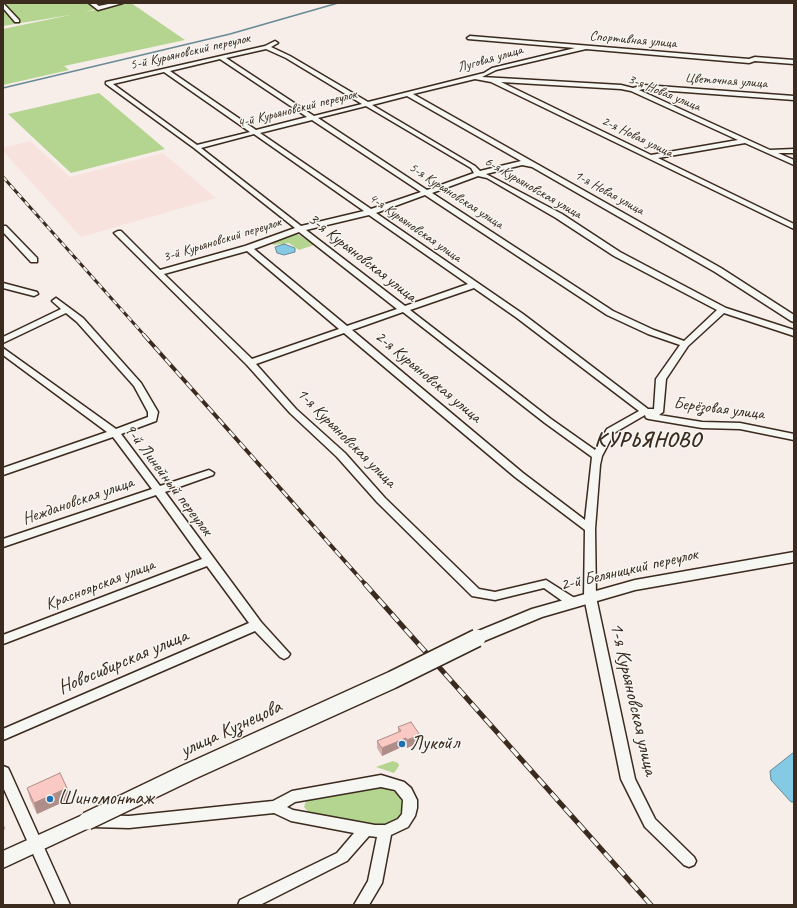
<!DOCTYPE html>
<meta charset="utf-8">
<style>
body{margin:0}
#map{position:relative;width:797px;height:908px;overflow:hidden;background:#f7ede9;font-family:Caveat,sans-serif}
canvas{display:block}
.frame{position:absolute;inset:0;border:4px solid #3b2a1e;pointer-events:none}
</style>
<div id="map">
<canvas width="797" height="908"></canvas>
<div class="frame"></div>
</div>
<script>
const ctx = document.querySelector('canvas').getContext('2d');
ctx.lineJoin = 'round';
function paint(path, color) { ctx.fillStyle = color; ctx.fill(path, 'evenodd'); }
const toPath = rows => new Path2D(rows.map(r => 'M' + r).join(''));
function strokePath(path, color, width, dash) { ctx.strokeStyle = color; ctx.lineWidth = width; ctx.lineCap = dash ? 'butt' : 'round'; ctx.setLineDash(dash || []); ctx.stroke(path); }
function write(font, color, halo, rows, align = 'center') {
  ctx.font = font + ' Caveat,sans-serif'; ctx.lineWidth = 3; ctx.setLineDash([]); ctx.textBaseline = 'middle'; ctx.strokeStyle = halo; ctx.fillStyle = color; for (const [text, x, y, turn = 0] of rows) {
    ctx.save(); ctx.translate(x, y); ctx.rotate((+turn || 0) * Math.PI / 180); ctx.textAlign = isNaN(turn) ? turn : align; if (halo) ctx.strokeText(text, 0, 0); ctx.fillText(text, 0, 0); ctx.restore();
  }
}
paint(toPath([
 [30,141,70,177,163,153,216,198,81,237,3,151,3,148]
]), '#f8e2de');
paint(toPath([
 [3,3,117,3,85,12,131,3,185,40,64,66,69,70,3,85,3,29,70,15,3,26],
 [99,93,165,149,71,173,8,114],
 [296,233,314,245,299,250,289,243,274,245,269,242],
 [393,761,398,763,399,766,394,773,376,767],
 [383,787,397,793,403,804,399,817,387,825,379,826,310,814,304,807,306,801,311,797]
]), '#b3d58f');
const water = toPath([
 [284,244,295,248,295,252,284,255,277,253,275,247,284,244],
 [794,752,794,802,791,802,771,780,770,771,794,752]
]);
paint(water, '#84cae5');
strokePath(water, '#678a95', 1);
strokePath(toPath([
 [3,88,230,34,338,3]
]), '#678a95', 1.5);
const minor = toPath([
 [3,3,19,20,19,22,15,22,3,8,3,3],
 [89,3,95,3,99,6,113,3,123,3,98,10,89,3],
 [470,36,749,59,755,57,794,60,794,64,755,61,749,63,586,49,496,70,482,77,621,85,633,88,644,85,794,96,794,100,644,89,639,90,770,150,794,149,794,153,778,153,794,160,794,165,745,143,658,158,794,224,794,229,491,82,475,79,413,94,721,268,794,315,794,322,791,321,715,272,532,167,522,165,486,174,562,214,620,252,726,308,794,330,794,336,724,313,688,346,666,379,663,412,659,415,702,422,740,423,794,434,794,440,740,429,702,428,649,419,646,418,645,415,614,433,602,456,600,465,595,529,596,597,635,779,655,819,694,857,696,861,694,865,689,867,684,865,645,827,621,779,584,597,585,530,515,477,344,333,256,364,296,409,345,453,385,498,479,589,495,592,546,580,576,599,578,602,576,605,572,606,568,605,544,588,495,600,472,596,377,502,337,457,290,413,247,365,114,233,118,231,121,231,160,270,245,246,295,228,194,148,106,84,106,82,265,46,275,41,278,43,271,47,290,56,368,102,484,73,492,68,575,48,468,39,467,38,470,36],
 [266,49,286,58,362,104,314,116,226,58,266,49],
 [220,59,307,117,256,130,170,71,220,59],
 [164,72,250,132,197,145,113,84,164,72],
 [501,82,621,89,631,91,738,140,651,155,501,82],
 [407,96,521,161,480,171,475,166,372,105,407,96],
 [366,106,471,168,474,173,427,190,318,118,366,106],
 [312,120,421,192,371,209,260,133,312,120],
 [254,134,364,211,301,226,201,148,254,134],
 [478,176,487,178,556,218,614,256,717,310,684,341,654,330,613,311,432,193,478,176],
 [425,195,607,315,648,334,680,345,656,379,654,409,648,409,523,314,376,213,425,195],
 [369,215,468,284,405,306,306,230,369,215],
 [299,232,397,309,347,326,254,249,299,232],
 [247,251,339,329,252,359,164,274,247,251],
 [474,288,517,318,639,411,607,429,595,450,551,419,410,310,474,288],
 [403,312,545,423,592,457,585,520,523,473,352,330,403,312],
 [3,226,6,226,37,258,37,262,31,262,3,232,3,226],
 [3,283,37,292,38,294,34,296,3,288,3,283],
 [56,298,83,318,141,383,158,412,156,421,121,434,160,486,209,470,214,473,213,475,165,492,261,622,290,654,288,657,284,659,280,657,255,631,3,740,3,729,249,623,207,566,3,644,3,635,202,559,156,495,3,547,3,539,152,489,113,437,3,475,3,468,107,432,3,355,3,348,116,429,148,417,148,412,134,386,77,322,66,313,3,343,3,337,61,309,52,301,56,298],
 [3,766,8,768,10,772,70,905,56,905,3,787,3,766],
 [381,775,404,782,411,788,417,800,417,808,415,816,408,827,391,835,382,883,369,905,354,905,368,881,377,837,369,836,347,861,260,905,238,905,240,900,337,853,354,833,291,821,274,813,129,828,93,827,88,825,86,821,88,817,93,815,129,816,273,801,292,791,381,775],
 [381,787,395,790,403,800,402,814,398,819,385,825,375,825,293,810,287,807,295,802,381,787]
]);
const major = toPath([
 [794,552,794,562,635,590,542,617,477,644,471,642,469,638,471,634,532,609,635,580,794,552],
 [87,813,93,816,96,821,93,826,3,868,3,851,87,813]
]);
strokePath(minor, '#3b2a1e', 3);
strokePath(major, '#3b2a1e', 3);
paint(minor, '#f6f6f2');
paint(major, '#f6f6f2');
const railFar2 = toPath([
 [3,177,145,336]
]);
const railFar1 = toPath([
 [144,335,366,585]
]);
const rail = toPath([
 [365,584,651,905]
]);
strokePath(railFar2, '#3b2a1e', 3);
strokePath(railFar1, '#3b2a1e', 4);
strokePath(rail, '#3b2a1e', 5);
strokePath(railFar2, '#f6f6f2', 2, [5.5]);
strokePath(railFar1, '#f6f6f2', 2.5, [8]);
strokePath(rail, '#f6f6f2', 3.5, [10]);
const majorBridge = toPath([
 [87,821,189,772,392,680,477,638]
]);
strokePath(majorBridge, '#3b2a1e', 20, []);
strokePath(majorBridge, '#f6f6f2', 17);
paint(toPath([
 [398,727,420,742,407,748,406,745,382,756,377,748,377,741,398,732],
 [27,788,67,788,70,799,37,814,30,799]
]), '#d7ada8');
paint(toPath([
 [420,735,420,742,407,748,407,740],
 [406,738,406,745,382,756,382,748],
 [67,788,70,799,37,814,34,803],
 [4,825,5,829,3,830,3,826]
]), '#af8d88');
const building = toPath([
 [411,722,420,735,407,740,406,738,382,748,377,741,401,731,398,727,411,722],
 [60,773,67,788,34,803,27,788,60,773]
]);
paint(building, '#fac9c3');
strokePath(building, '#af8d88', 1);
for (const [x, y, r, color] of [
 [402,744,4,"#1f6fb2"],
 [50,799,4,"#1f6fb2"]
]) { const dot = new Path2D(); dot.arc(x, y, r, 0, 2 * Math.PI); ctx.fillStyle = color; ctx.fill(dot); strokePath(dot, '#f6f6f2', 1.5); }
write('14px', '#3b2a1e', '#f6f6f2', [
 ["Спортивная улица",633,40,5],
 ["5-й Курьяновский переулок",190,52,-13],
 ["Луговая улица",490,59,-16],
 ["Цветочная улица",726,81,4],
 ["3-я Новая улица",664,93,22],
 ["4-й Курьяновский переулок",297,109,-14],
 ["2-я Новая улица",637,137,26],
 ["6-я Курьяновская улица",533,188,30],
 ["1-я Новая улица",609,193,29],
 ["5-я Курьяновская улица",456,196,33],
 ["4-я Курьяновская улица",415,228,35],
 ["3-й Курьяновский переулок",222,240,-17]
]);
write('17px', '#3b2a1e', '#f6f6f2', [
 ["3-я Курьяновская улица",362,258,38],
 ["2-я Курьяновская улица",428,377,40],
 ["Берёзовая улица",719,409,7],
 ["1-я Курьяновская улица",346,438,45],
 ["9-й Линейный переулок",168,480,53],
 ["Неждановская улица",78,501,-19],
 ["2-й Беляницкий переулок",629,570,-13],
 ["Красноярская улица",100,585,-21]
]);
write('20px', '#3b2a1e', '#f6f6f2', [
 ["Новосибирская улица",123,662,-23],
 ["1-я Курьяновская улица",633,699,77],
 ["улица Кузнецова",231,729,-25]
]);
write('20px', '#3b2a1e', '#f6f6f2', [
 ["Лукойл",410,744],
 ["Шиномонтаж",58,799]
], 'left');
ctx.letterSpacing = '1px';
write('bold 21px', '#3b2a1e', '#f6f6f2', [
 ["КУРЬЯНОВО",648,440]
]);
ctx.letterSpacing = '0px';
</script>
